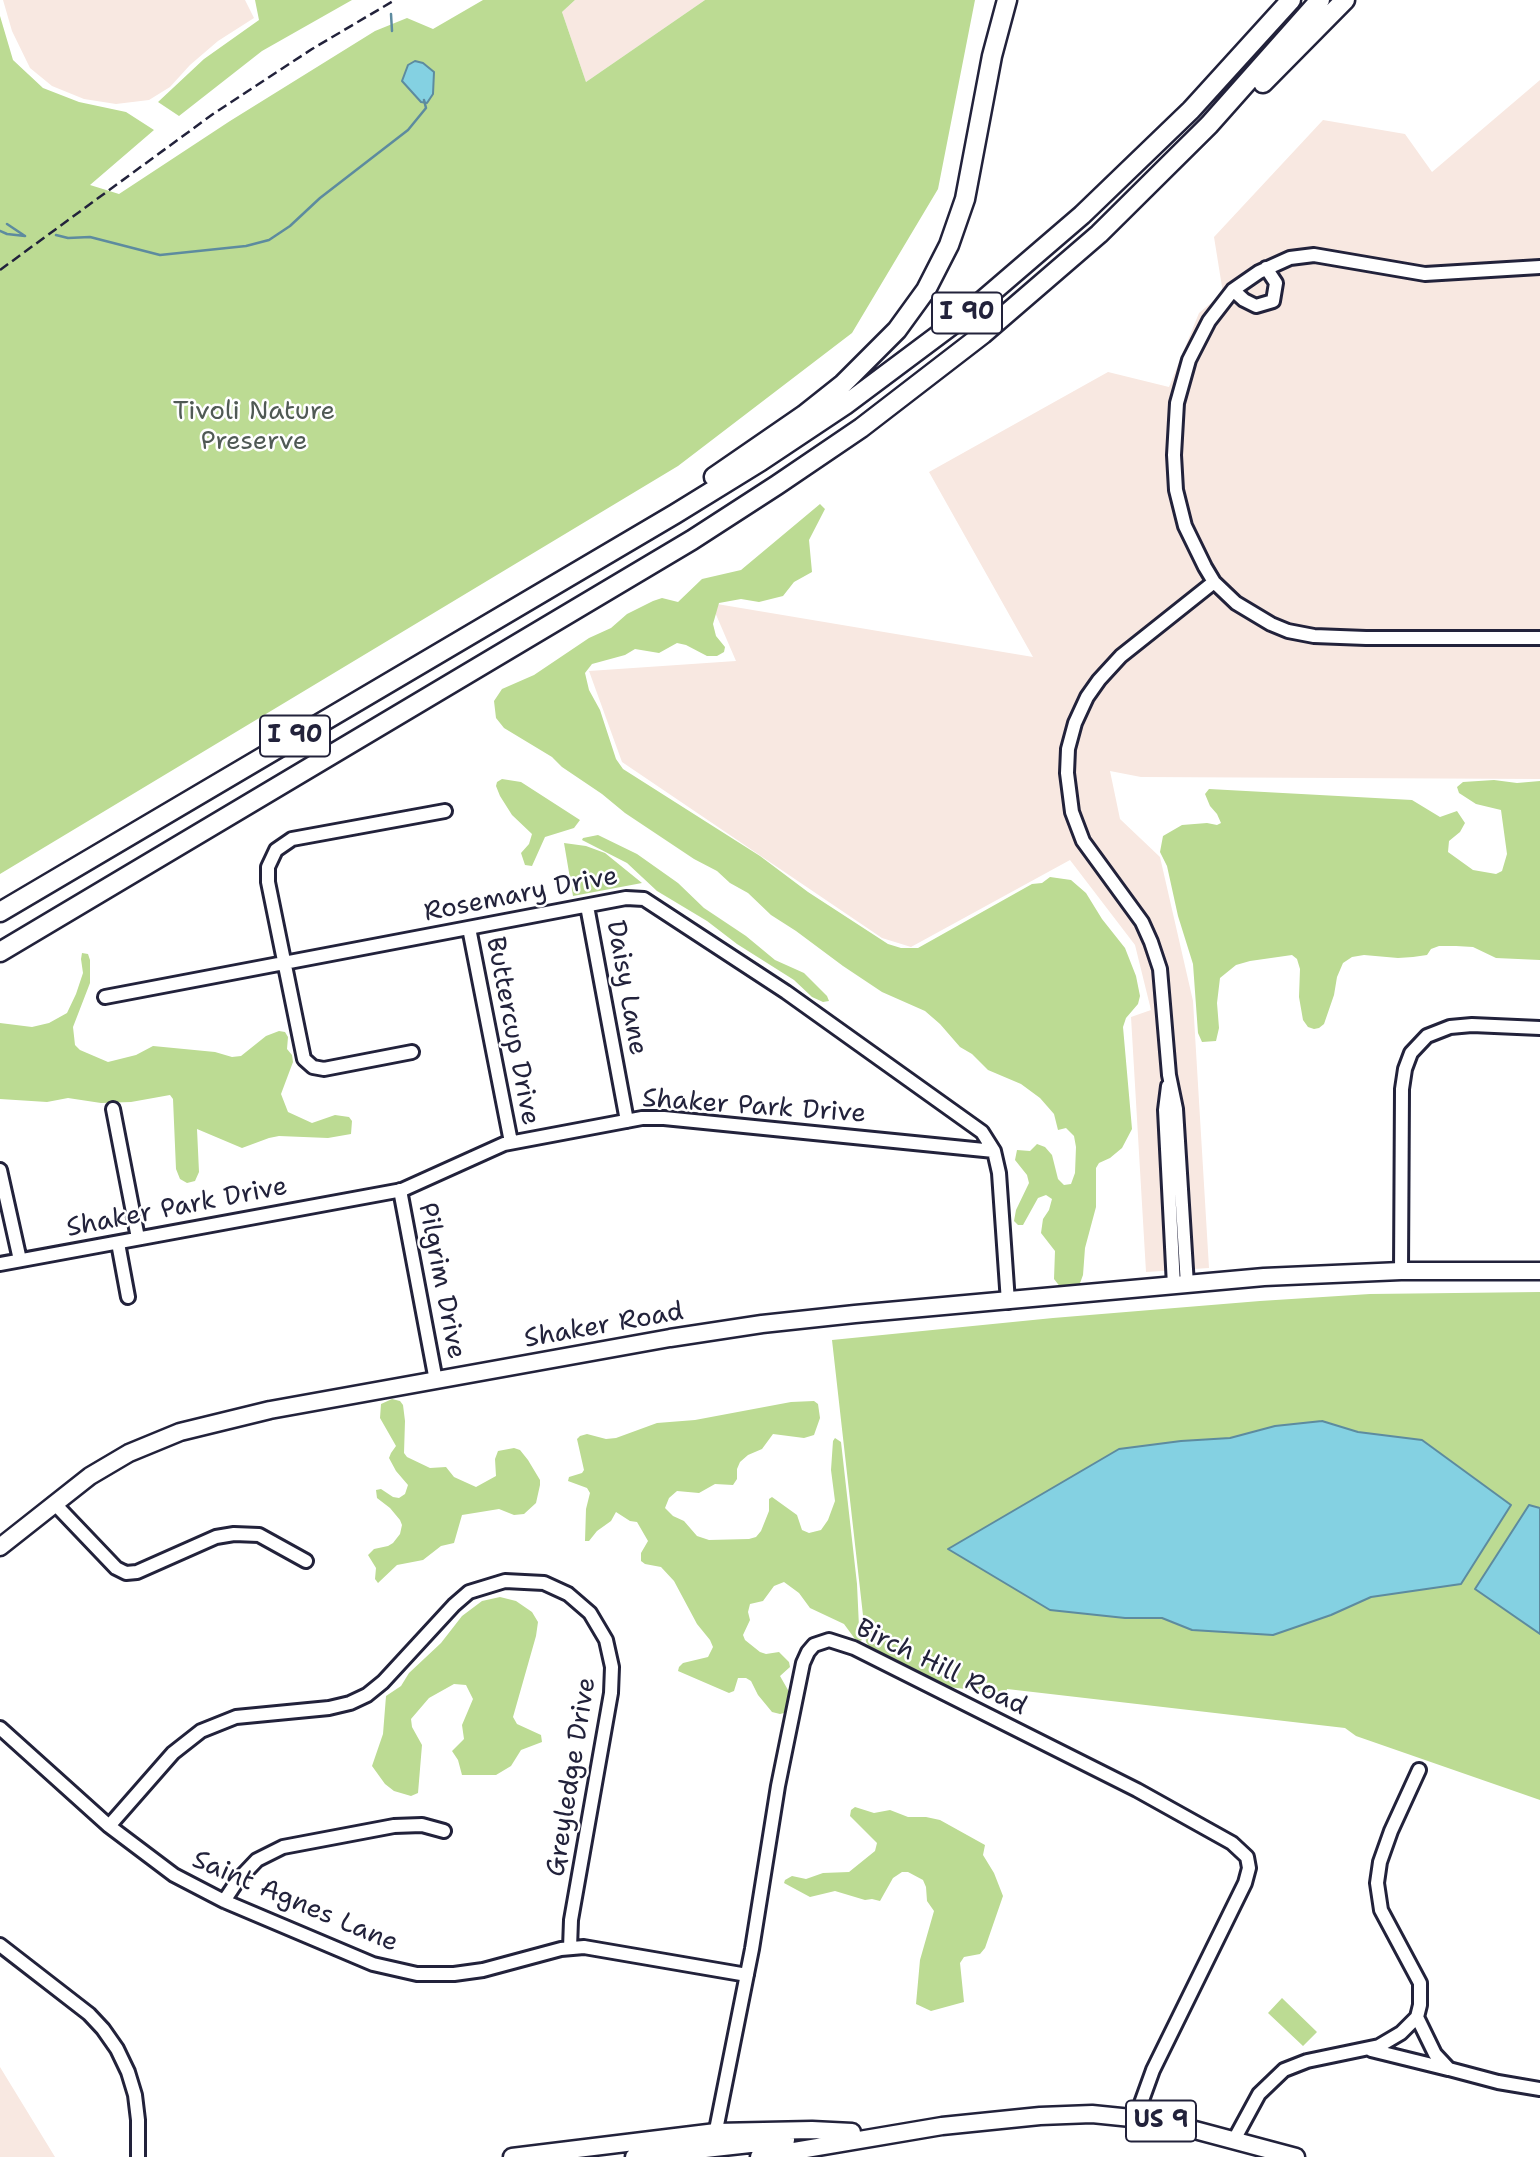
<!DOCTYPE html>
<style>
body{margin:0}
canvas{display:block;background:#fff}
</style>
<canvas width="1540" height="2157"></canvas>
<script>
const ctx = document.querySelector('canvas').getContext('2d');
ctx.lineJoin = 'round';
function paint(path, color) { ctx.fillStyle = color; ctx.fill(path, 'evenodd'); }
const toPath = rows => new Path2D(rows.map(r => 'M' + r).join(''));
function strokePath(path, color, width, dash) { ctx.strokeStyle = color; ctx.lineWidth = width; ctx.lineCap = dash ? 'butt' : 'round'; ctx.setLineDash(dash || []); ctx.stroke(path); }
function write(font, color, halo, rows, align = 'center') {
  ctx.font = font + ' "Shantell Sans",sans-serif'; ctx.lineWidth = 5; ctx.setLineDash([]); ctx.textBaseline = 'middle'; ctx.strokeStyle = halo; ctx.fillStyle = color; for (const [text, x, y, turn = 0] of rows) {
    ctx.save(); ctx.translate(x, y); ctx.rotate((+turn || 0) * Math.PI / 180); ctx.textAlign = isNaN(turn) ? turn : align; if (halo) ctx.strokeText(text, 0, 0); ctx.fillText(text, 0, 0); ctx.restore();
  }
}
paint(toPath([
 [3,0,245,0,254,18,218,41,190,65,170,87,149,100,116,104,84,99,52,86,30,68,12,31],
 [575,0,705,0,586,82,562,12],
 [1540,80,1540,779,1141,777,1110,771,1120,819,1160,857,1193,1001,1209,1268,1146,1272,1131,1017,1151,1010,1135,945,1070,860,911,947,882,938,622,762,589,671,736,661,711,603,1033,657,929,472,1108,372,1169,387,1199,313,1223,293,1214,237,1323,120,1405,134,1432,172],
 [0,2067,55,2157,0,2157]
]), '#f8e8e1');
paint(toPath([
 [255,0,352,0,262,51,179,116,158,102,204,59,259,20],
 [483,0,575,0,562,12,586,82,705,0,975,0,938,189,852,333,678,466,0,874,0,16,13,60,43,88,79,102,126,112,154,130,90,185,119,194,230,121,375,31,407,18,433,29],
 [820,504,825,509,809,540,812,572,794,582,783,596,759,602,741,599,719,603,713,624,716,636,725,647,724,652,717,656,707,656,686,645,677,643,659,653,635,649,625,655,592,664,585,673,589,690,600,710,616,759,623,769,760,856,808,892,888,944,901,948,918,948,1032,884,1042,883,1050,877,1071,880,1086,893,1102,919,1125,948,1136,976,1140,996,1138,1004,1126,1018,1123,1027,1132,1129,1122,1148,1110,1158,1099,1163,1096,1168,1096,1207,1085,1248,1083,1275,1079,1286,1061,1288,1054,1279,1055,1251,1041,1233,1043,1219,1049,1210,1052,1199,1046,1195,1038,1198,1023,1225,1018,1225,1014,1221,1016,1210,1029,1183,1027,1175,1015,1160,1017,1150,1030,1151,1037,1144,1045,1147,1052,1155,1058,1179,1064,1185,1071,1184,1075,1173,1076,1147,1074,1136,1066,1128,1058,1130,1054,1114,1040,1098,1021,1084,988,1070,972,1054,960,1047,940,1024,925,1011,882,992,843,966,796,931,771,915,748,893,730,883,717,871,694,859,625,813,602,794,562,767,552,757,504,728,496,718,494,701,502,689,534,675,589,638,611,628,627,614,653,601,662,598,678,602,702,579,741,570],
 [502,779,521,782,580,820,574,828,545,837,532,866,525,865,521,853,529,844,532,834,512,815,500,796,496,786,497,782],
 [1494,780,1517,783,1540,781,1540,960,1496,958,1473,947,1456,946,1439,946,1431,949,1427,955,1413,957,1398,958,1364,955,1352,957,1343,963,1337,977,1334,995,1324,1024,1319,1028,1314,1029,1308,1027,1303,1020,1299,997,1300,969,1297,959,1292,955,1250,961,1236,965,1220,978,1217,1003,1219,1028,1216,1041,1202,1042,1198,1033,1193,964,1178,916,1167,866,1160,852,1163,836,1182,825,1207,823,1217,825,1221,823,1217,814,1210,806,1205,794,1209,789,1412,800,1440,817,1457,811,1465,823,1460,832,1449,841,1448,852,1473,870,1496,874,1502,871,1507,854,1501,810,1476,804,1459,793,1457,787,1463,782],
 [598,835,637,854,678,883,704,908,746,936,775,960,804,973,827,996,829,1001,823,1002,812,997,794,980,737,944,707,921,657,891,627,863,582,840,583,838],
 [564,843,586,846,605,853,642,883,573,896],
 [82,953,88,954,90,960,90,983,73,1027,75,1045,80,1050,108,1062,136,1055,153,1046,215,1052,232,1057,241,1056,266,1036,279,1031,285,1032,288,1037,287,1049,292,1055,293,1062,281,1094,288,1112,312,1123,335,1115,349,1117,352,1121,351,1134,328,1138,279,1136,269,1138,242,1148,197,1129,199,1172,195,1181,187,1183,180,1179,176,1169,173,1099,170,1095,131,1102,101,1103,68,1098,47,1102,0,1099,0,1023,32,1027,49,1023,67,1013,76,994,83,973,81,959],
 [1540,1292,1540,1800,1356,1736,1345,1728,1007,1689,1006,1694,949,1687,871,1649,866,1642,832,1340,1053,1318,1260,1301,1370,1294],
 [392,1399,400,1401,403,1405,405,1421,404,1453,407,1457,430,1468,446,1467,454,1477,476,1487,496,1476,495,1459,498,1451,514,1448,520,1450,528,1460,540,1480,540,1485,536,1503,524,1514,514,1515,499,1509,462,1515,454,1543,441,1546,423,1560,397,1565,378,1583,375,1579,376,1568,368,1555,374,1549,388,1546,393,1543,400,1534,402,1525,400,1520,390,1508,377,1498,376,1490,381,1489,393,1497,399,1498,405,1494,408,1485,396,1471,389,1458,391,1453,396,1446,380,1418,381,1404],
 [791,1402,814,1401,818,1404,820,1418,814,1435,804,1438,773,1434,762,1449,748,1455,740,1462,737,1469,737,1479,733,1485,715,1484,699,1493,677,1491,669,1498,665,1508,673,1516,684,1521,697,1536,709,1540,749,1539,756,1537,761,1531,769,1511,769,1499,772,1497,797,1515,802,1530,809,1533,821,1530,828,1520,835,1501,831,1470,833,1441,835,1438,841,1442,857,1584,859,1627,862,1640,860,1641,855,1639,844,1624,810,1608,799,1593,784,1582,774,1586,763,1601,750,1604,748,1612,750,1620,743,1635,745,1640,760,1652,766,1654,779,1652,789,1662,790,1667,780,1676,788,1690,789,1697,784,1713,780,1714,772,1712,758,1695,751,1681,746,1678,738,1678,734,1691,729,1693,678,1671,679,1667,683,1663,708,1657,713,1647,710,1640,697,1624,674,1581,661,1567,645,1564,641,1561,641,1553,648,1541,637,1522,630,1521,616,1512,611,1521,597,1531,589,1541,585,1541,586,1509,590,1493,587,1488,568,1481,569,1477,582,1473,584,1470,577,1439,580,1436,587,1434,606,1439,616,1438,657,1423,695,1420],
 [500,1597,516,1601,532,1612,538,1622,536,1636,513,1717,517,1724,541,1735,542,1742,521,1750,511,1766,496,1775,462,1775,458,1760,452,1751,464,1739,462,1725,473,1699,466,1685,454,1684,429,1698,411,1719,412,1727,422,1745,418,1793,411,1796,394,1791,385,1784,372,1766,383,1734,386,1696,401,1686,409,1673,441,1643,462,1616,482,1601],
 [855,1807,874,1813,890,1810,908,1817,926,1817,940,1820,985,1845,983,1855,994,1873,1003,1896,985,1948,980,1954,964,1957,960,1963,964,2002,931,2011,916,2004,920,1960,934,1911,927,1901,926,1887,923,1880,908,1872,902,1872,893,1878,880,1901,872,1899,865,1900,835,1891,810,1897,784,1883,785,1880,792,1876,806,1879,823,1873,849,1872,875,1851,877,1843,850,1816,851,1810],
 [1282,1998,1317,2032,1303,2046,1268,2013]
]), '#bcdb93');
const water = toPath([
 [415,61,423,63,434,72,433,94,427,103,421,102,402,81,408,65,415,61],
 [1322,1421,1358,1432,1422,1440,1511,1505,1461,1584,1371,1597,1331,1615,1273,1635,1192,1630,1162,1618,1125,1618,1050,1610,948,1549,1119,1449,1181,1441,1230,1438,1275,1426,1322,1421],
 [1529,1505,1540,1508,1540,1634,1475,1589,1529,1505]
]);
paint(water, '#84d1e2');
strokePath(water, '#5d8b9f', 2);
strokePath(toPath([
 [391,14,392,31],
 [7,224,25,236],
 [0,231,7,234,25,236],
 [56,235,68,238,90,237,160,255,246,246,269,240,290,226,320,198,408,130,426,108,424,100]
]), '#5d8b9f', 2.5);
const minor = toPath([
 [1540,267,1425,274,1314,255,1290,258,1259,272,1233,290,1209,321,1189,360,1177,403,1174,455,1176,490,1185,526,1205,567,1214,582,1236,603,1271,624,1288,631,1314,636,1366,638,1540,638],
 [1233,290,1244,300,1256,306,1273,301,1276,283,1266,268],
 [587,906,627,1121],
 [469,928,511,1142],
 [105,997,626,898,644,899,786,992,982,1132,994,1151,999,1173,1008,1302],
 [412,1052,324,1069,313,1067,304,1059,268,882,268,867,276,850,292,839,445,811],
 [1168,1086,1165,1110,1174,1286],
 [113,1109,138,1238],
 [0,1170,20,1260],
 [400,1190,436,1381],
 [118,1243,128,1297],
 [0,1264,402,1190,504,1144,642,1118,664,1118,994,1151],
 [1401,1271,1402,1089,1405,1069,1411,1053,1427,1036,1450,1027,1472,1025,1540,1028],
 [1187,1285,1176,1109,1169,1075,1160,969,1151,942,1142,922,1083,841,1072,812,1067,773,1068,749,1075,723,1087,697,1099,680,1121,656,1214,582],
 [54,1503,116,1568,126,1573,137,1572,216,1537,234,1534,259,1535,306,1561],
 [0,1728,109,1826,174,1875,224,1901,373,1964,417,1974,454,1974,483,1970,561,1949,584,1947,747,1975],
 [109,1826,173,1753,201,1731,236,1717,329,1708,350,1703,367,1695,383,1682,454,1605,469,1592,505,1581,544,1583,568,1594,590,1613,606,1640,612,1667,611,1693,571,1920,570,1948],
 [224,1901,238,1880,257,1860,283,1847,394,1826,422,1825,444,1831],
 [0,1945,89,2014,103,2029,117,2049,128,2072,135,2095,138,2120,138,2157],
 [1417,2017,1435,2054,1449,2069,1498,2082,1540,2089],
 [1371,2050,1448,2069],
 [714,2140,752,1949,778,1786,803,1663,808,1652,814,1645,829,1640,854,1648,1137,1790,1232,1843,1247,1857,1249,1868,1245,1883,1153,2070,1136,2117],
 [1234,2140,1259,2094,1284,2070,1307,2061,1379,2046,1401,2033,1417,2017,1420,2005,1420,1983,1381,1910,1377,1883,1380,1862,1391,1831,1419,1770]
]);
const major = toPath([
 [0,1547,90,1476,129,1453,180,1432,270,1410,670,1338,762,1324,855,1314,1264,1277,1401,1271,1540,1271],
 [512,2157,716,2132,812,2130,852,2132],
 [634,2157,786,2140],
 [759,2157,942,2126,1040,2116,1092,2114,1161,2121,1296,2157]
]);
const highway = toPath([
 [1263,83,1345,0],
 [714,477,804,415,843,384,897,330,926,290,949,245,965,199,992,56,1007,0],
 [0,912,675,514,761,461,845,405,968,313,1082,215,1191,110,1291,0],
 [0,952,692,540,777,485,861,428,983,334,1099,234,1209,125,1320,0]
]);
strokePath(minor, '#22223b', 18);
strokePath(major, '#22223b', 21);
strokePath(highway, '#22223b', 23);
strokePath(minor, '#fff', 12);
strokePath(major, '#fff', 16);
strokePath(highway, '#fff', 18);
strokePath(toPath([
 [0,270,213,114,312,49,395,0]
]), '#22223b', 2.5, [10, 5]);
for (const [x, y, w] of [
 [967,313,70],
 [295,736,70],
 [1161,2121,70]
]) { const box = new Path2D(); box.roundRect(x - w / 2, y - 20.5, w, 41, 5); ctx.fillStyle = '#fff'; ctx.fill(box); strokePath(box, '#22223b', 2); }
write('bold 24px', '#22223b', null, [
 ["I 90",967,313],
 ["I 90",295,736],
 ["US 9",1161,2121]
]);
write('26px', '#505a55', '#fff', [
 ["Tivoli Nature",254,412],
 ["Preserve",254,442]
]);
write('26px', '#22223b', '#fff', [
 ["Rosemary Drive",521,895,-11],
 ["Daisy Lane",626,988,80],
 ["Buttercup Drive",512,1031,79],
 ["Shaker Park Drive",754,1107,4],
 ["Shaker Park Drive",177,1208,-11],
 ["Pilgrim Drive",441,1281,79],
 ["Shaker Road",604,1326,-10],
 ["Birch Hill Road",941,1668,26],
 ["Greyledge Drive",572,1777,-81],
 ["Saint Agnes Lane",295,1902,23]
]);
</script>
